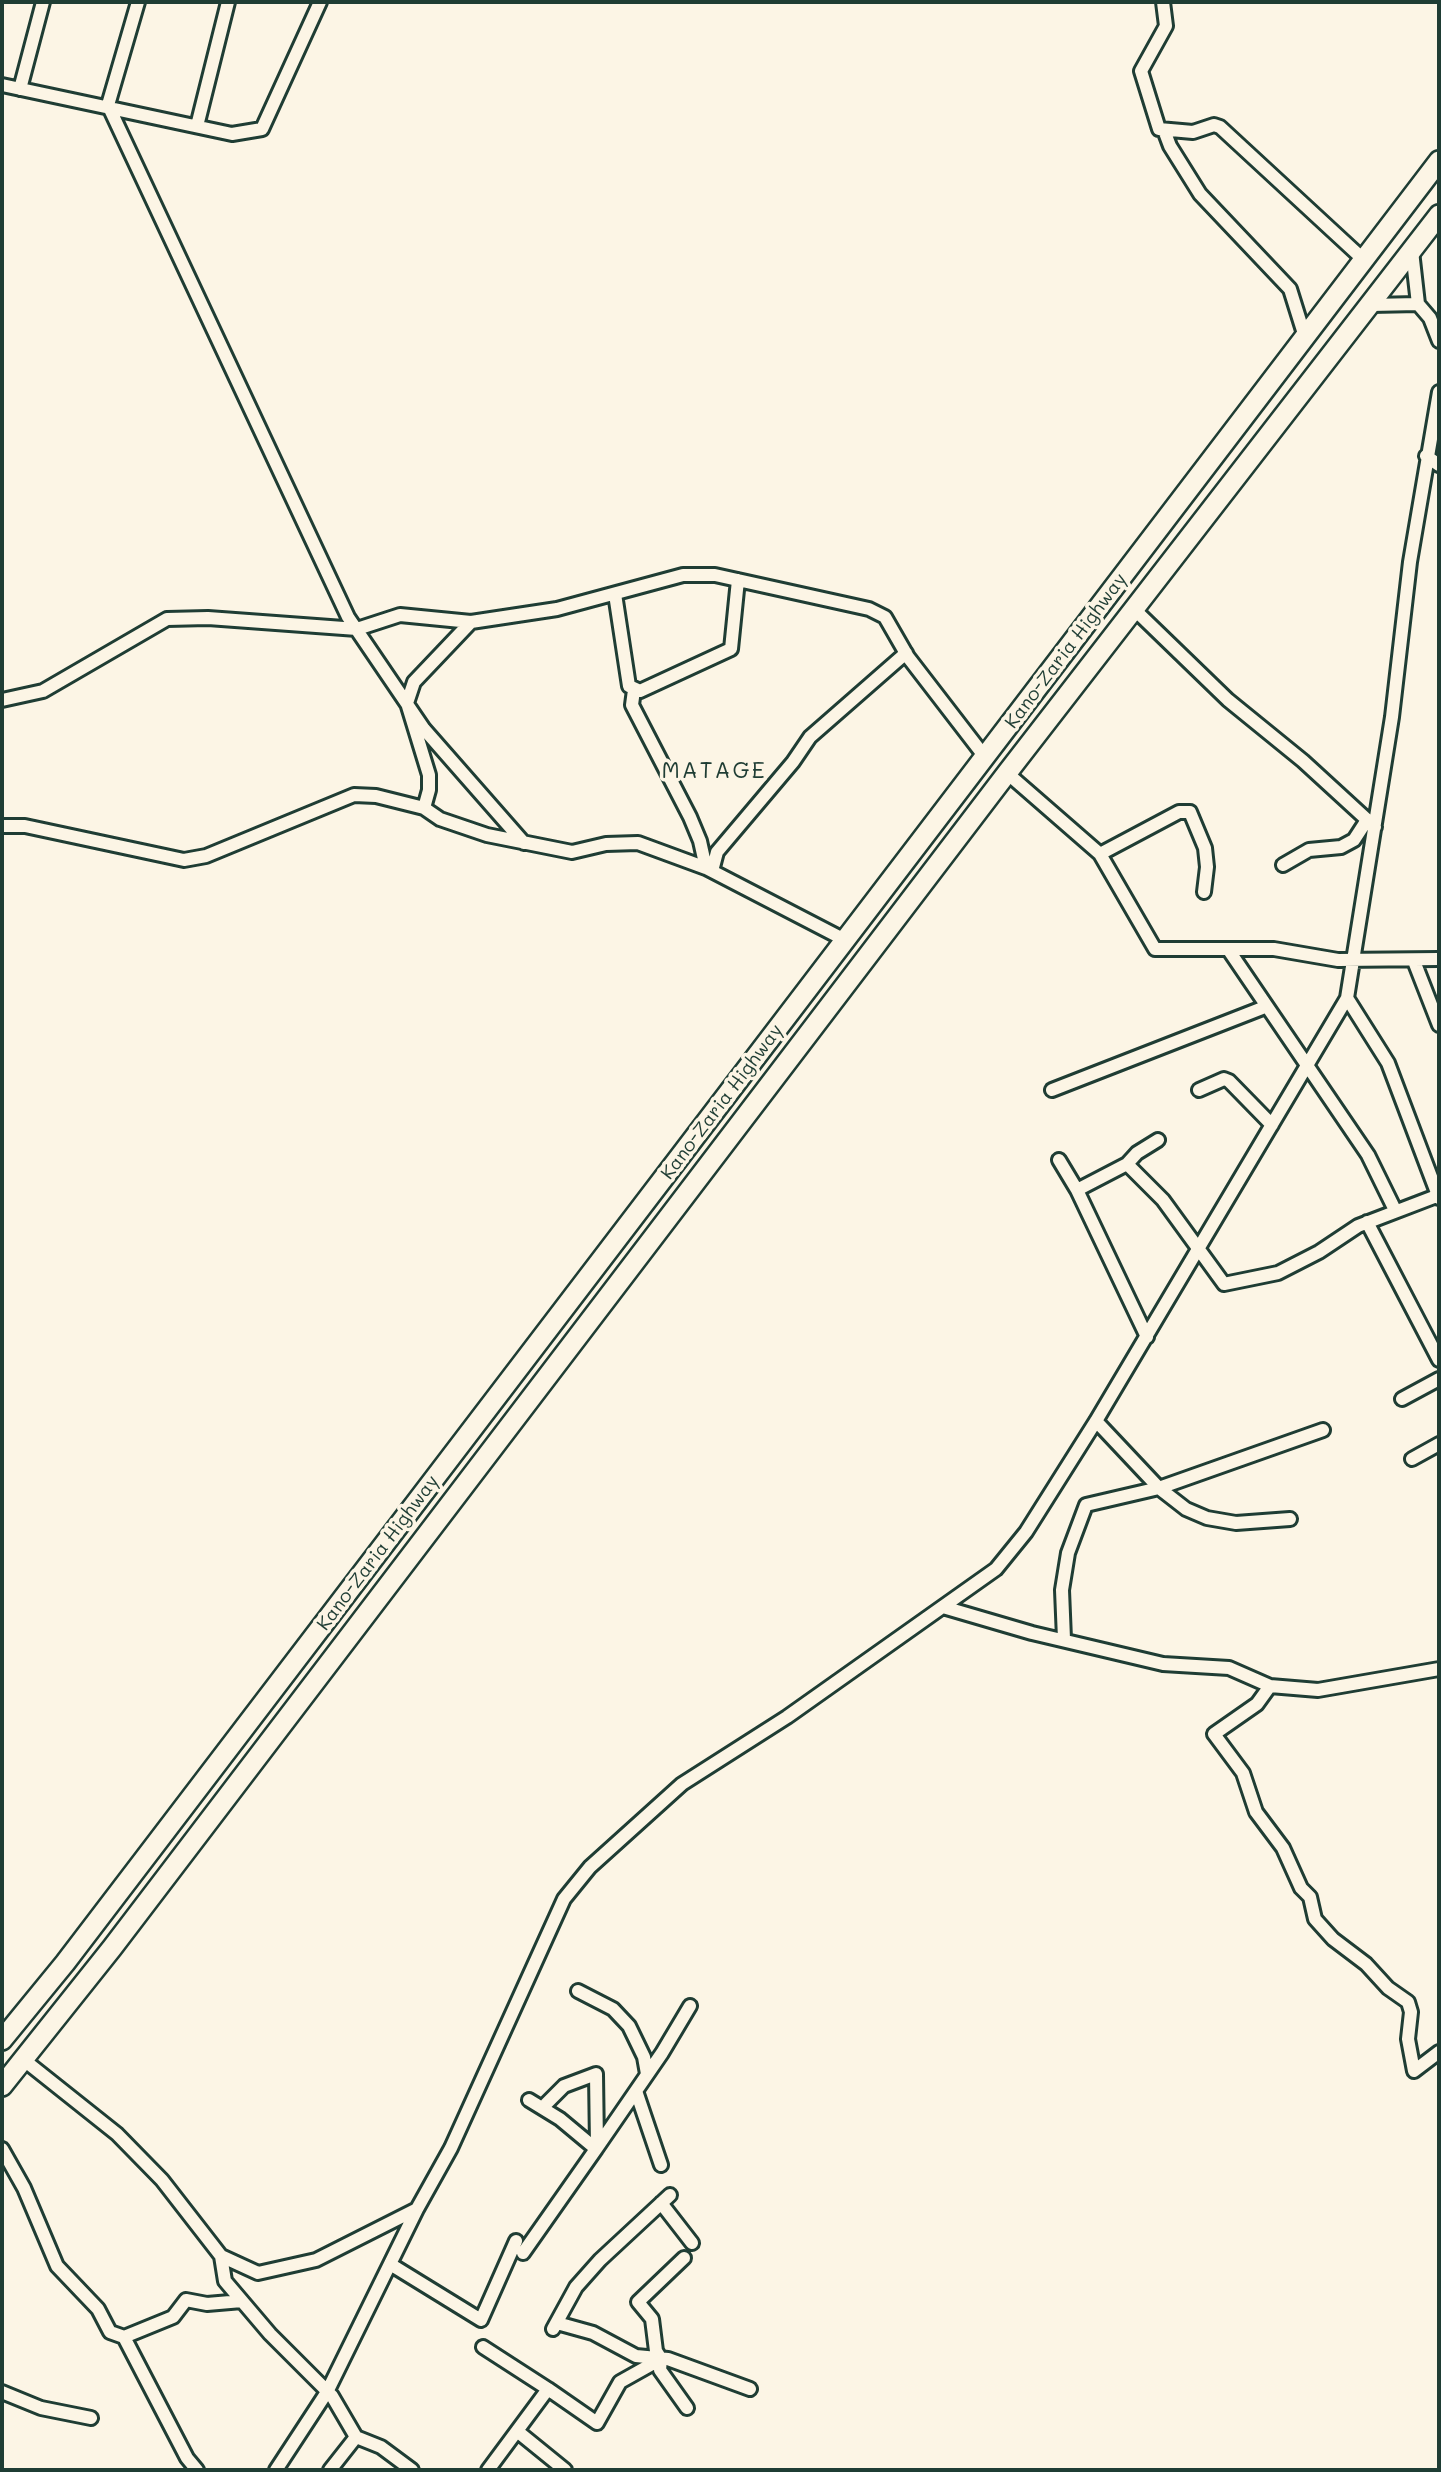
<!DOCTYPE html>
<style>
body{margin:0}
#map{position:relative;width:1441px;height:2472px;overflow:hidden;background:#fcf5e5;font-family:Mali,sans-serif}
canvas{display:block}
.frame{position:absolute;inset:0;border:4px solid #1f3d34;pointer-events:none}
</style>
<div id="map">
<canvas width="1441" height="2472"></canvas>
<div class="frame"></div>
</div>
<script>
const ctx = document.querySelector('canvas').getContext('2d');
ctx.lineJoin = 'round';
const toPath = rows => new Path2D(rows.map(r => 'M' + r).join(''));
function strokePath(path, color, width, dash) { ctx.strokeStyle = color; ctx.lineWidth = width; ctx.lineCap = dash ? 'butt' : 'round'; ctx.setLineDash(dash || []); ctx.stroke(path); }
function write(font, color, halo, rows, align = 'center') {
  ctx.font = font + ' Mali,sans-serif'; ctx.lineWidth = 7; ctx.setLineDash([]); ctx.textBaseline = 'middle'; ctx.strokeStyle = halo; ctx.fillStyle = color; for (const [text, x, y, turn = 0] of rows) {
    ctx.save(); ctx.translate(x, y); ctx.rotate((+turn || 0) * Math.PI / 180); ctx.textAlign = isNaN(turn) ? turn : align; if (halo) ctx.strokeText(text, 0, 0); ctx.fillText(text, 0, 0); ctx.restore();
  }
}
const minor = toPath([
 [138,2,108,105,348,617,424,729,524,843],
 [1163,2,1166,26,1141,71,1159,129,1193,132,1214,125,1220,127,1364,260],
 [2,85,232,134,262,129,320,2],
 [20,89,43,2],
 [197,126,228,2],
 [1164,130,1170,146,1200,194,1290,289,1305,337],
 [1412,251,1418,304,1430,318,1439,341],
 [1371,305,1418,304],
 [1426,456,1439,465],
 [615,594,629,686,640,691,731,649,738,580],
 [1135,610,1228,700,1303,761,1375,827],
 [634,690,632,705,690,817,700,841,706,868],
 [2,700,43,691,167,619,208,618,357,629,400,615,471,622,557,609,683,575,715,575,869,609,885,617,908,657,985,757],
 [1007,773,1100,854,1155,949,1274,949,1338,960,1439,959],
 [424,808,429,790,429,775,407,703,414,682,471,622],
 [2,826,25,826,184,860,206,856,354,795,376,796,424,808,440,819,487,835,572,852,606,844,638,843,706,868,845,940],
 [1100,854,1179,812,1190,812,1205,848,1207,867,1204,892],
 [1283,865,1309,850,1341,847,1354,840,1367,820],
 [712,871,717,852,793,762,810,737,906,653],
 [1228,949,1368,1155,1395,1210],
 [1414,961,1439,1025],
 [1347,998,1388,1063,1439,1198],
 [1052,1090,1265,1007],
 [1199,1090,1224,1079,1229,1081,1272,1125],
 [1059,1160,1077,1190,1147,1337],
 [1127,1164,1137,1153,1158,1140],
 [1077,1190,1127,1164,1163,1200,1224,1284,1278,1273,1319,1252,1358,1226,1439,1195],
 [1367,1222,1439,1360],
 [1402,1399,1439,1379],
 [1412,1459,1439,1444],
 [1290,1519,1236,1523,1207,1518,1186,1509,1159,1488,1323,1430],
 [943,1607,1032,1633,1163,1664,1229,1668,1270,1686,1318,1690,1439,1669],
 [1064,1639,1062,1590,1068,1553,1086,1505,1159,1488,1096,1421],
 [1270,1686,1257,1704,1214,1734,1243,1773,1256,1812,1283,1848,1301,1888,1310,1897,1315,1919,1333,1939,1366,1964,1388,1988,1408,2002,1411,2012,1408,2039,1414,2071,1439,2052],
 [578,1991,613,2009,629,2026,644,2057,647,2074],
 [24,2060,117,2134,162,2180,221,2256,258,2273,316,2260,417,2209,451,2148,564,1899,590,1867,682,1784,787,1717,996,1569,1026,1532,1096,1421,1347,998,1392,717,1410,562,1439,392],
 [636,2091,661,2165],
 [546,2104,564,2086,596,2074,597,2146],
 [2,2149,24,2188,57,2266,98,2309,110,2332,124,2337,173,2317,186,2300,207,2304,242,2301],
 [596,2149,662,2053,690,2006],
 [661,2203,692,2243],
 [523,2253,596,2149,560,2119,529,2100],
 [221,2256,225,2281,270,2334,332,2396,356,2437,381,2447,412,2470],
 [684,2258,638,2302,652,2319,656,2351,661,2359,660,2370,687,2408],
 [390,2264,481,2320,516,2241],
 [557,2323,593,2333,636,2356,668,2359,750,2389],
 [553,2329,576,2287,600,2260,670,2195],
 [124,2337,187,2458,197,2470],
 [483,2347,548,2389,488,2470],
 [548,2389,597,2423,620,2382,661,2359],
 [2,2392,41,2408,91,2418],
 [517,2431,565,2470],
 [276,2470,327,2392,417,2209],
 [330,2470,356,2437]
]);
const highway = toPath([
 [2,2040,65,1963,1439,161],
 [2,2086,112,1948,1007,773,1439,215]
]);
strokePath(minor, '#1f3d34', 18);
strokePath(highway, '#1f3d34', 24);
strokePath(minor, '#fcf5e5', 12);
strokePath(highway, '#fcf5e5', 19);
write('19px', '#1f3d34', '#fcf5e5', [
 ["Kano-Zaria Highway",1066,651,-53],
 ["Kano-Zaria Highway",722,1102,-53],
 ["Kano-Zaria Highway",378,1553,-53]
]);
ctx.letterSpacing = '2px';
write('23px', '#1f3d34', '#fcf5e5', [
 ["MATAGE",714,771]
]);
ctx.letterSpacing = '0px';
</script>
